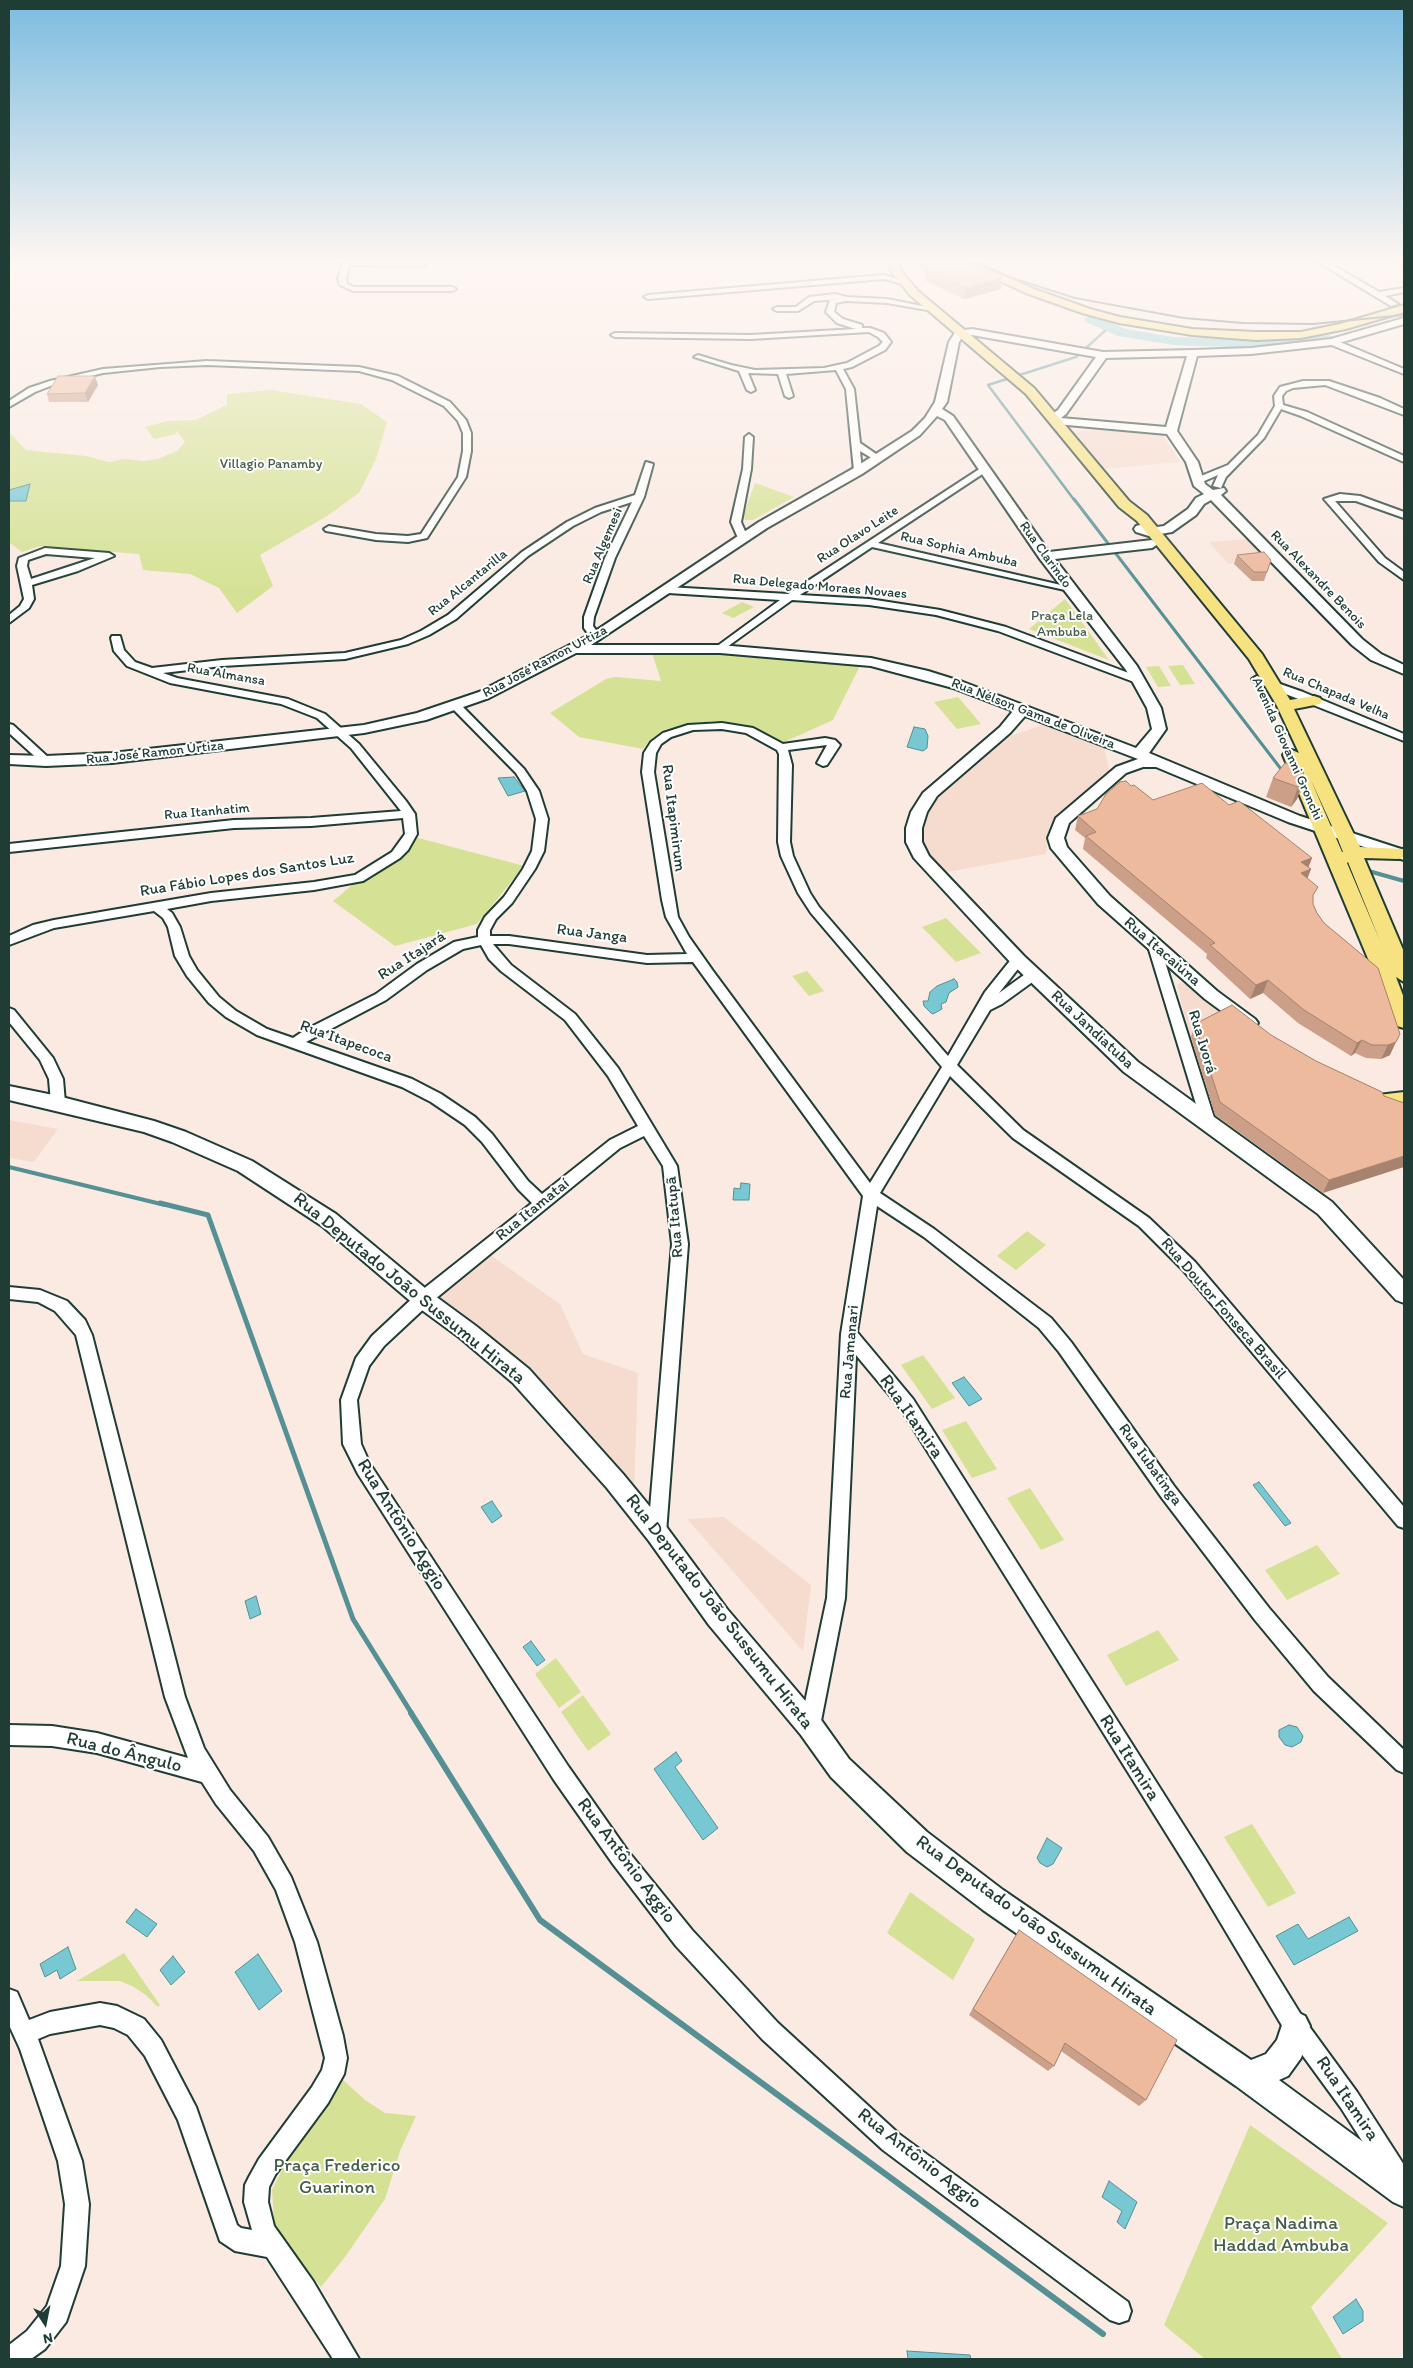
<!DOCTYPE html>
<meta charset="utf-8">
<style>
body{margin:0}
#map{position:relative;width:1413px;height:2368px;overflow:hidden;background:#faeae2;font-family:Itim,sans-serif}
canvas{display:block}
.frame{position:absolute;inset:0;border:10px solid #1f3d34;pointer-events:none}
.north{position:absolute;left:20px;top:2298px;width:50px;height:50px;-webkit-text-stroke:4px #fff;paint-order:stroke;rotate:169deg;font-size:14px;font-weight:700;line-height:20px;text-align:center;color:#1f3d34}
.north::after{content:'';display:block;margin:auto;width:18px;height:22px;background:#1f3d34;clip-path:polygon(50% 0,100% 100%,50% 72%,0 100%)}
</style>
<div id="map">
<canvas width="1413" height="2368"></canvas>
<div class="frame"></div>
<div class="north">N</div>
</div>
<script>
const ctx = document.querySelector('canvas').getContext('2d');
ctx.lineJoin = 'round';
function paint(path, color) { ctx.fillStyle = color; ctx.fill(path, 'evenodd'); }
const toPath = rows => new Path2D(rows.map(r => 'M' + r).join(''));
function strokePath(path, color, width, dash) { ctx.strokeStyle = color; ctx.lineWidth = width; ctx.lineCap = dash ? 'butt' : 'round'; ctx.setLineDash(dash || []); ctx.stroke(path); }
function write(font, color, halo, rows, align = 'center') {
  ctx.font = font + ' Itim,sans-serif'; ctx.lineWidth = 4; ctx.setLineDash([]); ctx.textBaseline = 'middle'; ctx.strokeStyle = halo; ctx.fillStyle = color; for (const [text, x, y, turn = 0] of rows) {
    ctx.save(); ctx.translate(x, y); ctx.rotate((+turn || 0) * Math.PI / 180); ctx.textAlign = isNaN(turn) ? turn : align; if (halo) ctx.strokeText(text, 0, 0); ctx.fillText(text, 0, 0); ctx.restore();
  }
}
paint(toPath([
 [1092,429,1163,435,1180,462,1103,469,1074,433],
 [1247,539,1267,560,1228,564,1209,542],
 [1045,724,1104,746,1110,773,1050,826,1046,854,947,872,926,857,920,833,927,806,964,771,1008,737],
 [1180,983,1188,985,1227,1018,1190,1038,1177,985],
 [9,1120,58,1129,34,1162,9,1158],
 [486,1252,560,1304,583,1354,638,1373,634,1496,428,1296],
 [724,1517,811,1585,803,1651,687,1519]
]), '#f6dcce');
paint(toPath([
 [271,390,361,404,387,422,376,459,359,493,327,516,260,555,273,586,237,613,219,588,190,574,143,570,139,554,40,546,22,552,9,542,9,432,26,450,86,456,109,462,124,459,144,461,158,459,177,451,185,442,177,431,175,432,177,434,154,439,145,427,168,421,196,420,227,405,227,394],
 [755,483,794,497,753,520,745,520,743,516],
 [1065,599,1094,639,1109,660,1029,629],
 [742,602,754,607,733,618,722,613],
 [651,650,708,651,862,662,833,720,782,743,756,729,743,724,713,721,666,729,648,742,643,749,579,737,550,713,606,679,615,677,661,681],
 [1183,665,1195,684,1180,685,1168,666],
 [1158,666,1159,666,1171,686,1158,687,1146,667],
 [958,697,981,724,957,729,934,702],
 [411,836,524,866,477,924,395,946,333,901],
 [946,918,981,953,956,962,922,927],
 [807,971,824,991,809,996,792,976],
 [1027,1231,1046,1245,1016,1270,997,1256],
 [923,1355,955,1398,932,1409,901,1365],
 [966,1421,997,1469,972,1478,942,1430],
 [1030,1488,1064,1540,1041,1550,1007,1498],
 [1317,1545,1340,1574,1287,1600,1265,1570],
 [1158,1630,1179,1660,1126,1686,1107,1655],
 [556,1658,581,1692,559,1708,535,1674],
 [583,1695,611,1734,588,1751,561,1712],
 [1252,1824,1296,1893,1268,1907,1224,1837],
 [910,1892,975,1939,953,1980,887,1933],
 [124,1953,160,2005,158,2007,146,1995,132,1986,120,1981,77,1981],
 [341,2078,365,2100,385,2113,416,2116,400,2151,385,2199,345,2257,321,2287,290,2249,274,2221,272,2190,291,2151],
 [1250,2125,1388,2223,1311,2307,1342,2359,1205,2359,1164,2325]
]), '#d5e295');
const water = toPath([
 [30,484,26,501,9,501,9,490,30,484],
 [914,727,925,729,928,736,927,748,923,751,907,747,914,727],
 [514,777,525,791,508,796,498,778,514,777],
 [954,979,957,982,958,987,949,993,946,1002,941,1004,942,1009,933,1014,931,1013,924,1006,923,1001,928,1001,930,992,937,986,954,979],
 [741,1183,750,1184,749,1200,733,1200,734,1188,740,1189,741,1183],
 [964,1377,982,1399,969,1406,952,1383,964,1377],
 [1259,1482,1291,1523,1285,1526,1253,1485,1259,1482],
 [492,1501,502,1516,492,1523,481,1507,492,1501],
 [256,1596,261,1614,250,1619,245,1601,256,1596],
 [531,1641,545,1660,537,1666,523,1647,531,1641],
 [1289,1725,1297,1727,1303,1736,1301,1742,1292,1747,1285,1745,1279,1737,1279,1730,1289,1725],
 [676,1752,682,1761,675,1767,718,1828,703,1840,654,1769,676,1752],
 [1047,1838,1062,1848,1053,1864,1047,1867,1040,1863,1037,1858,1047,1838],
 [136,1909,157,1924,147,1937,126,1922,136,1909],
 [1349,1917,1358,1931,1294,1965,1276,1936,1298,1924,1308,1939,1349,1917],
 [68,1947,76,1969,60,1979,57,1970,45,1977,40,1964,68,1947],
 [258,1954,282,1991,259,2010,235,1972,258,1954],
 [173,1956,185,1972,171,1985,160,1970,173,1956],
 [1109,2181,1137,2202,1125,2229,1117,2222,1122,2211,1102,2197,1109,2181],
 [1356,2299,1363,2311,1363,2321,1343,2334,1333,2317,1356,2299],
 [907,2351,970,2355,971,2359,908,2359,907,2351]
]);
paint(water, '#78c8d4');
strokePath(water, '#549094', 1);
strokePath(toPath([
 [1075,501,988,385,1076,357,1108,328]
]), '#549094', 2.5);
strokePath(toPath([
 [1074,499,1284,773]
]), '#549094', 3);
strokePath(toPath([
 [1365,870,1404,881],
 [9,1167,165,1205]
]), '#549094', 4);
strokePath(toPath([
 [160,1203,208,1215,353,1619,412,1714]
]), '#549094', 5);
strokePath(toPath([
 [411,1713,540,1920,1103,2334]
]), '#549094', 6);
paint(toPath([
 [1091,315,1126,329,1174,337,1259,340,1329,335,1336,339,1329,343,1259,348,1174,345,1118,336,1086,322,1084,319,1091,315]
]), '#78c8d4');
const street = toPath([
 [331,260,435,260,422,266,349,265,346,279,347,284,354,287,452,287,456,289,452,291,353,291,340,285,338,279,342,264,331,260],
 [1315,260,1324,260,1379,292,1404,288,1404,292,1385,296,1398,304,1391,306,1315,260],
 [1393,260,1402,260,1404,262,1404,267,1393,260],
 [884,275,907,282,903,284,884,279,648,299,644,297,648,295,884,275],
 [835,294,847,297,887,299,937,309,933,311,887,303,846,301,836,303,834,312,843,319,862,325,862,328,870,328,884,333,891,342,885,350,852,367,843,369,854,389,860,443,882,458,875,460,860,451,862,471,858,474,854,471,846,389,836,370,786,374,793,396,789,398,785,396,778,374,748,373,755,390,751,392,747,390,739,371,694,357,698,355,731,365,755,370,824,368,847,363,879,346,883,342,878,337,869,332,751,339,615,337,611,335,615,333,751,335,856,329,837,323,826,312,830,300,838,299,814,301,798,311,777,311,773,309,777,307,796,307,809,297,835,294],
 [1329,340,1335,340,1404,369,1404,374,1329,344,1329,340],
 [207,361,359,367,398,376,450,402,466,420,471,433,471,451,466,477,427,538,408,542,376,540,326,531,324,529,329,526,376,534,408,536,421,534,458,477,463,451,463,433,458,421,444,406,392,380,359,371,207,365,160,367,103,373,53,385,35,392,9,407,9,401,29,388,50,381,103,369,207,361],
 [1303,381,1329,381,1380,398,1404,409,1404,415,1325,385,1293,388,1286,391,1282,396,1283,405,1307,412,1404,456,1404,462,1301,416,1281,409,1264,438,1226,477,1221,488,1213,486,1218,475,1202,482,1196,482,1196,478,1228,465,1258,435,1275,406,1274,396,1280,387,1303,381],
 [749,434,753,437,751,469,741,522,748,538,743,541,738,538,731,522,743,469,745,437,749,434],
 [646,462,653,464,644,497,615,558,594,617,593,626,601,637,600,639,592,639,584,628,584,617,605,558,632,502,601,512,573,526,528,556,456,619,429,635,408,644,345,659,222,666,163,673,177,678,288,699,325,714,359,744,406,801,415,814,417,834,408,850,400,858,363,881,314,890,211,901,167,909,172,913,180,927,189,956,197,970,219,997,236,1011,267,1029,293,1038,305,1030,376,994,417,964,454,942,478,937,478,930,485,917,504,897,523,869,532,851,536,819,527,791,516,773,452,708,451,706,456,703,460,704,524,769,539,791,548,819,544,851,535,869,512,903,496,919,490,930,490,936,509,936,647,955,687,954,666,917,662,900,642,772,644,753,651,742,663,733,688,725,722,723,753,728,783,744,825,738,835,740,840,745,827,765,823,766,817,763,827,745,788,750,792,765,790,842,793,856,810,893,819,907,948,1056,985,992,1013,957,1023,957,1025,960,999,993,1028,972,1038,972,1040,975,1038,978,1002,1004,990,1010,957,1065,1023,1130,1149,1218,1195,1262,1404,1507,1404,1528,1398,1526,1183,1270,1139,1226,1013,1138,950,1076,880,1193,934,1229,1051,1318,1071,1342,1174,1486,1269,1608,1328,1677,1404,1750,1404,1773,1397,1770,1314,1691,1255,1620,1162,1498,1059,1352,1039,1328,924,1237,877,1206,857,1332,913,1399,1205,1859,1303,2018,1357,2092,1404,2165,1404,2198,1396,2194,1341,2108,1287,2034,1191,1873,901,1409,856,1355,845,1598,820,1726,817,1733,810,1736,803,1733,800,1726,827,1598,841,1334,863,1196,693,962,647,963,509,944,493,944,511,965,575,1014,618,1068,677,1166,688,1244,666,1533,663,1539,657,1541,651,1539,648,1533,672,1244,663,1166,644,1136,620,1148,429,1304,384,1346,369,1366,357,1400,361,1444,370,1464,568,1766,627,1850,692,1930,778,2023,899,2134,1128,2302,1131,2311,1128,2320,1119,2323,1110,2320,883,2150,762,2039,676,1946,613,1864,554,1780,358,1474,343,1444,341,1400,356,1358,372,1336,417,1294,532,1203,518,1189,482,1142,465,1125,431,1102,402,1087,257,1035,226,1017,209,1003,187,976,175,956,168,927,163,918,154,911,54,928,9,945,9,936,33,925,54,920,211,893,314,882,355,875,392,852,405,834,403,818,311,826,234,828,9,852,9,844,234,820,311,818,401,811,351,748,317,718,281,704,170,683,127,666,114,651,111,638,112,636,120,636,124,650,135,662,152,668,222,660,345,653,401,640,421,631,448,615,522,552,567,522,595,508,635,495,646,462],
 [722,729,746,733,777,750,779,754,778,842,781,856,798,893,811,913,942,1067,870,1183,713,971,689,937,678,917,654,772,656,753,661,744,671,737,693,730,722,729],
 [481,945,489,959,501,971,565,1020,608,1076,638,1126,610,1140,542,1194,528,1181,492,1134,475,1117,441,1094,412,1079,306,1042,386,1000,427,970,463,949,481,945],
 [984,466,988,469,987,471,878,543,1074,588,1074,592,872,547,800,595,869,599,940,610,1006,627,1142,678,1142,682,1134,682,998,631,936,615,869,605,792,600,720,652,716,651,716,647,780,600,668,593,663,590,668,587,788,594,984,466],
 [1340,494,1360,496,1404,512,1404,518,1356,501,1335,501,1385,558,1404,572,1404,580,1379,562,1324,499,1340,494],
 [45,548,109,553,114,556,78,571,32,585,34,599,29,608,9,623,9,615,20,606,24,599,17,566,19,558,45,548],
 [46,554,95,558,31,579,27,566,28,560,46,554],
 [1257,676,1303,692,1404,734,1404,741,1253,681,1252,679,1257,676],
 [9,724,13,725,50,759,52,761,50,763,42,763,9,733,9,724],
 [1153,939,1159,943,1216,1124,1214,1128,1209,1129,1204,1128,1202,1124,1147,943,1153,939],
 [9,1008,14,1010,53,1058,63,1079,65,1103,63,1107,53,1107,51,1103,49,1079,40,1060,9,1022,9,1008],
 [9,1287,40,1290,67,1301,85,1320,92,1335,185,1697,204,1748,230,1790,268,1837,291,1877,317,1942,343,2036,347,2058,344,2074,328,2103,275,2175,269,2187,268,2202,274,2226,313,2281,359,2359,333,2359,267,2257,235,2251,220,2241,178,2120,145,2056,128,2035,114,2028,100,2025,50,2034,38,2039,82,2161,89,2204,85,2266,66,2322,45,2349,31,2359,9,2359,9,2345,27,2331,47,2306,61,2266,65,2204,58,2161,20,2049,9,2025,9,1989,17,1992,29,2020,50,2012,100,2003,117,2006,144,2019,161,2040,196,2107,237,2225,241,2228,252,2230,244,2202,245,2185,249,2177,259,2159,312,2087,322,2070,325,2058,295,1942,276,1890,254,1851,216,1804,202,1782,97,1753,52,1746,9,1745,9,1725,52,1726,97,1733,188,1758,165,1697,76,1335,55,1311,38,1302,9,1299,9,1287]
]);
const secondary = toPath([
 [1404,318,1404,324,1332,345,1251,354,1197,356,1177,431,1198,462,1205,484,1213,490,1224,488,1226,491,1221,495,1362,639,1381,654,1404,665,1404,674,1371,660,1352,645,1211,500,1204,504,1196,515,1172,532,1149,536,1136,532,1134,529,1136,526,1140,525,1150,528,1164,526,1188,509,1196,498,1204,494,1194,486,1186,462,1167,434,1056,424,1049,420,1049,416,1058,410,1096,357,972,335,963,336,959,342,947,402,942,409,953,416,1049,552,1152,540,1158,544,1152,548,1055,559,1137,666,1161,708,1166,729,1149,753,1300,816,1404,850,1404,860,1288,822,1156,767,1143,767,1126,773,1069,823,1064,838,1067,847,1110,896,1217,991,1255,1019,1258,1023,1255,1027,1249,1029,1243,1027,1205,999,1098,904,1051,848,1048,838,1056,818,1116,767,1138,759,1025,716,1010,733,937,796,927,812,922,828,922,842,929,856,1024,956,1138,1062,1332,1202,1404,1280,1404,1303,1396,1300,1318,1214,1124,1072,1012,964,914,858,906,842,906,828,911,812,923,793,1000,727,1013,711,953,688,871,666,720,653,576,653,489,698,426,720,364,733,112,763,46,766,9,764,9,755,46,756,112,753,364,725,417,713,479,692,591,634,759,522,854,468,912,431,925,418,935,402,949,342,956,331,972,329,1103,352,1193,350,1251,348,1331,339,1404,318],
 [1187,356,1166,427,1061,418,1066,414,1106,358,1187,356],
 [937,416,945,420,1040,559,1126,670,1147,708,1152,729,1136,748,963,682,928,671,871,658,720,645,591,645,767,528,862,474,920,435,937,416],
 [9,1086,58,1096,154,1121,186,1132,252,1161,336,1214,431,1293,476,1326,529,1369,623,1474,665,1525,727,1609,819,1717,849,1759,927,1832,1003,1890,1251,2060,1266,2054,1277,2040,1285,2016,1295,2011,1305,2016,1310,2026,1305,2047,1301,2058,1288,2076,1279,2080,1404,2172,1404,2207,1393,2202,1236,2086,983,1910,907,1852,831,1777,801,1735,709,1625,649,1541,607,1488,513,1383,460,1338,415,1305,322,1226,238,1171,172,1142,144,1132,9,1100,9,1086]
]);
const primary = toPath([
 [889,260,899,260,901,271,918,291,1034,388,1129,501,1147,515,1262,654,1290,700,1314,696,1320,698,1322,701,1320,704,1294,709,1360,847,1404,849,1404,857,1398,859,1364,858,1404,952,1404,982,1396,977,1404,998,1404,1028,1397,1026,1394,1021,1283,755,1286,751,1292,750,1299,753,1277,706,1249,659,1137,521,1119,507,1026,394,910,295,891,271,889,260],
 [1310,778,1337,837,1343,852,1342,852,1310,778],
 [1348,862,1380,941,1347,863,1348,862],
 [954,260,969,260,1034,289,1090,309,1120,317,1192,329,1256,332,1301,332,1340,324,1404,305,1404,312,1346,329,1301,338,1256,340,1192,335,1119,323,1082,313,1026,293,954,260],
 [1404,1092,1404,1108,1386,1109,1378,1107,1375,1101,1378,1095,1404,1092]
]);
strokePath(street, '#1f3d34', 4);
strokePath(secondary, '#1f3d34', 4);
strokePath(primary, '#1f3d34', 4);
paint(street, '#fff');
paint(secondary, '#fff');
paint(primary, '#f7e281');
strokePath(toPath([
 [967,260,1009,277,1075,298,1184,318,1243,323,1313,324,1404,315]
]), '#1f3d34', 2);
paint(toPath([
 [916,260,960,260,1001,289,964,299,925,281,926,273,915,265],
 [98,385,88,402,49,402,47,394],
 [1237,555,1271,560,1264,581,1252,581,1234,564],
 [1273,778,1304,780,1297,799,1291,807,1266,797],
 [1131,786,1153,800,1229,805,1312,858,1308,867,1311,869,1307,878,1313,898,1313,904,1317,913,1324,923,1378,968,1390,1055,1381,1059,1366,1058,1355,1053,1351,1056,1298,1023,1263,993,1250,999,1206,958,1207,954,1083,849,1085,838,1075,830,1078,816,1097,809],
 [1195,1024,1271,1035,1316,1061,1382,1092,1323,1193,1215,1115,1191,1037],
 [1014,1938,1146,2100,1139,2106,1061,2051,1054,2066,1048,2071,969,2015]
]), '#cca088');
paint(toPath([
 [1002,278,1001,289,964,299,966,288],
 [95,376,98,385,88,402,85,393],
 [1304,780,1297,799,1291,807,1298,787],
 [1312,858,1307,871,1311,869,1306,882,1296,887,1301,862],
 [1268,980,1263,993,1250,999,1256,985],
 [1362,1040,1355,1053,1351,1056,1357,1043],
 [1396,1042,1390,1055,1381,1059,1388,1045],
 [1404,1156,1404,1167,1323,1193,1329,1180]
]), '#a6826f');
const building = toPath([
 [925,260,960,260,1002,278,966,288,926,270,929,264,925,260],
 [58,376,95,376,85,393,47,394,58,376],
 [1264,552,1271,560,1267,572,1254,572,1237,555,1264,552],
 [1285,763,1303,769,1304,780,1298,787,1273,778,1285,763],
 [1126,781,1131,786,1134,785,1153,800,1202,783,1229,805,1239,801,1312,858,1301,862,1311,869,1301,873,1318,887,1313,895,1313,904,1317,913,1324,923,1378,968,1400,1034,1396,1042,1388,1045,1372,1045,1362,1040,1357,1043,1304,1010,1268,980,1256,985,1210,945,1215,943,1086,836,1096,832,1078,816,1097,809,1106,794,1120,782,1126,781],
 [1232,1005,1271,1035,1316,1061,1382,1092,1384,1096,1404,1103,1404,1156,1329,1180,1220,1102,1195,1024,1232,1005],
 [1019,1930,1177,2040,1146,2100,1065,2043,1054,2066,973,2009,1019,1930]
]);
paint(building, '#edba9e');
strokePath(building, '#a6826f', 1);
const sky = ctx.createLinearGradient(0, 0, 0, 592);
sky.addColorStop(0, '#7bbce0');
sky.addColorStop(0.44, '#fdf6f2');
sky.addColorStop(1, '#fdf6f200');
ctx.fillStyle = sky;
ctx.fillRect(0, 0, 1413, 592);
write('14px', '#435e47', '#fff', [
 ["Villagio Panamby",271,464],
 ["Praça Lela",1062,616],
 ["Ambuba",1062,632]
]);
write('14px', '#1f3d34', '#fff', [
 ["Rua Olavo Leite",858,535,-33],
 ["Rua Algemesi",603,546,-67],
 ["Rua Sophia Ambuba",959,550,13],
 ["Rua Clarindo",1045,555,54],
 ["Rua Alexandre Benois",1318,580,46],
 ["Rua Alcantarilla",468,583,-39],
 ["Rua Delegado Moraes Novaes",820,587,5],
 ["Rua José Ramon Urtiza",545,662,-28],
 ["Rua Almansa",226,675,10],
 ["Rua Chapada Velha",1336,694,23],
 ["Rua Nélson Gama de Oliveira",1033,714,21],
 ["Avenida Giovanni Gronchi",1287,749,66],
 ["Rua José Ramon Urtiza",155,753,-6],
 ["Rua Itanhatim",207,812,-5]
]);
write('16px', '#1f3d34', '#fff', [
 ["Rua Itapimirum",673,818,83],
 ["Rua Fábio Lopes dos Santos Luz",247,875,-9],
 ["Rua Janga",592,934,7],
 ["Rua Itacaiúna",1162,952,41],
 ["Rua Itajará",412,956,-33],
 ["Rua Jandiatuba",1092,1030,43],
 ["Rua Itapecoca",346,1042,20],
 ["Rua Ivorá",1202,1042,73],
 ["Rua Itamataí",533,1210,-39],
 ["Rua Itatupã",675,1217,-95],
 ["Rua Doutor Fonseca Brasil",1223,1309,49],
 ["Rua Jamanari",850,1352,-85],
 ["Rua Iubatinga",1150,1465,54]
]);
write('19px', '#1f3d34', '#fff', [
 ["Rua Deputado João Sussumu Hirata",409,1289,39],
 ["Rua Itamira",911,1417,55],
 ["Rua Antônio Aggio",401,1525,58],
 ["Rua Deputado João Sussumu Hirata",719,1612,52],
 ["Rua do Ângulo",124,1753,14],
 ["Rua Itamira",1129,1758,58],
 ["Rua Antônio Aggio",626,1861,53],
 ["Rua Deputado João Sussumu Hirata",1036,1926,36],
 ["Rua Itamira",1347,2099,56],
 ["Rua Antônio Aggio",919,2159,38]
]);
write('19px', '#435e47', '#fff', [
 ["Praça Frederico",337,2166],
 ["Guarinon",337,2188],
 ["Praça Nadima",1281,2224],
 ["Haddad Ambuba",1281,2246]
]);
</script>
